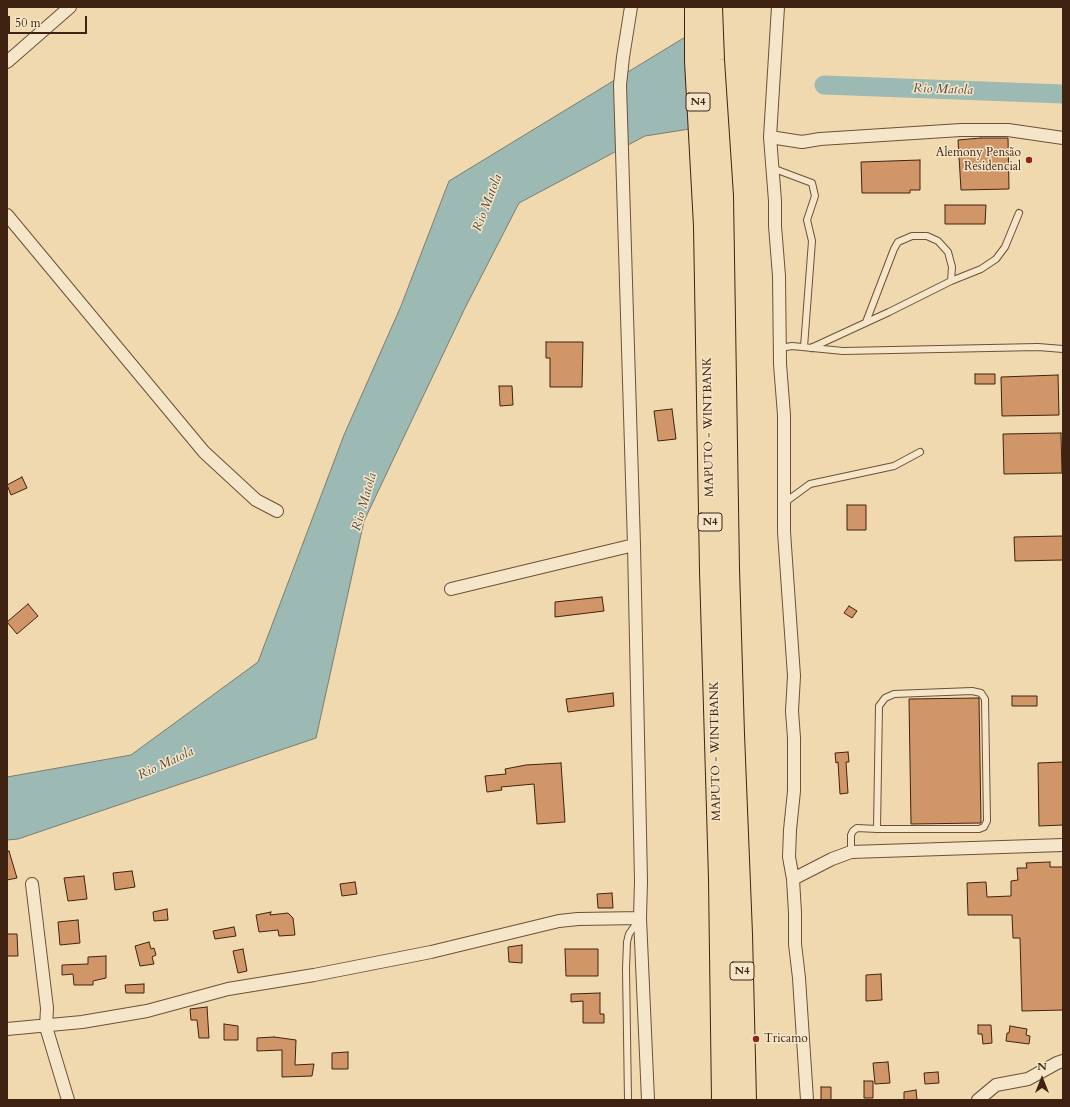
<!DOCTYPE html>
<meta charset="utf-8">
<style>
body{margin:0}
#map{position:relative;width:1070px;height:1107px;overflow:hidden;background:#f0d9ae;font-family:Cardo,serif}
canvas{display:block}
.frame{position:absolute;inset:0;border:8px solid #402212;pointer-events:none}
.north{position:absolute;left:1022px;top:1059px;width:40px;height:40px;-webkit-text-stroke:3px #f5e6ca;paint-order:stroke;rotate:0deg;font-size:11px;font-weight:700;line-height:16px;text-align:center;color:#402212}
.north::after{content:'';display:block;margin:auto;width:14px;height:18px;background:#402212;clip-path:polygon(50% 0,100% 100%,50% 72%,0 100%)}
.scale{position:absolute;left:8px;top:16px;width:79px;height:18px;box-sizing:border-box;border:2px solid #402212;border-top:0;padding-left:5px;font-size:12px;line-height:14px;white-space:nowrap;color:#402212;-webkit-text-stroke:3px #f5e6ca;paint-order:stroke}
</style>
<div id="map">
<canvas width="1070" height="1107"></canvas>
<div class="frame"></div>
<div class="north">N</div>
<div class="scale">50 m</div>
</div>
<script>
const ctx = document.querySelector('canvas').getContext('2d');
ctx.lineJoin = 'round';
function paint(path, color) { ctx.fillStyle = color; ctx.fill(path, 'evenodd'); }
const toPath = rows => new Path2D(rows.map(r => 'M' + r).join(''));
function strokePath(path, color, width, dash) { ctx.strokeStyle = color; ctx.lineWidth = width; ctx.lineCap = dash ? 'butt' : 'round'; ctx.setLineDash(dash || []); ctx.stroke(path); }
function write(font, color, halo, rows, align = 'center') {
  ctx.font = font + ' Cardo,serif'; ctx.lineWidth = 3; ctx.setLineDash([]); ctx.textBaseline = 'middle'; ctx.strokeStyle = halo; ctx.fillStyle = color; for (const [text, x, y, turn = 0] of rows) {
    ctx.save(); ctx.translate(x, y); ctx.rotate((+turn || 0) * Math.PI / 180); ctx.textAlign = isNaN(turn) ? turn : align; if (halo) ctx.strokeText(text, 0, 0); ctx.fillText(text, 0, 0); ctx.restore();
  }
}
const water = toPath([
 [687,36,696,128,645,136,519,203,465,308,364,521,316,738,18,839,7,840,7,777,131,755,258,662,344,435,401,306,449,181,687,36]
]);
paint(water, '#9db9b3');
strokePath(water, '#787d73', 1);
strokePath(toPath([
 [824,85,1063,94]
]), '#9db9b3', 19);
const building = toPath([
 [981,138,1008,138,1009,189,961,190,958,140,981,138],
 [920,160,920,190,910,190,910,193,862,193,861,162,920,160],
 [945,205,986,205,985,224,945,224,945,205],
 [546,342,583,342,582,387,550,387,550,358,546,358,546,342],
 [975,374,995,374,995,384,975,384,975,374],
 [1058,375,1059,415,1002,416,1001,377,1058,375],
 [499,386,512,386,513,405,500,406,499,386],
 [672,409,676,439,658,441,654,411,672,409],
 [1061,433,1062,473,1004,474,1003,434,1061,433],
 [22,477,27,488,11,495,7,485,22,477],
 [847,505,866,505,866,530,847,530,847,505],
 [1063,536,1063,560,1015,561,1014,537,1063,536],
 [602,597,604,611,555,617,555,602,602,597],
 [28,604,38,616,17,634,7,622,28,604],
 [849,606,857,611,852,618,844,613,849,606],
 [613,693,614,706,568,712,566,699,613,693],
 [1012,696,1037,696,1037,706,1012,706,1012,696],
 [979,698,981,823,911,824,909,699,979,698],
 [848,752,849,762,846,762,848,793,840,794,838,762,836,763,835,753,848,752],
 [1063,762,1063,825,1039,826,1038,763,1063,762],
 [561,763,565,822,537,824,534,784,501,787,502,790,487,792,485,776,506,774,505,769,526,765,561,763],
 [9,851,17,878,7,880,7,852,9,851],
 [1050,862,1050,867,1063,867,1063,1010,1022,1011,1020,938,1013,938,1012,915,968,915,967,883,986,882,987,897,1011,896,1011,881,1018,880,1017,868,1027,868,1026,863,1050,862],
 [132,871,135,887,115,890,113,873,132,871],
 [84,876,87,899,68,901,64,878,84,876],
 [355,882,357,894,342,896,340,884,355,882],
 [612,893,613,908,598,908,597,894,612,893],
 [167,909,168,920,154,921,153,912,167,909],
 [271,912,270,915,288,913,293,918,295,935,279,936,278,930,259,932,256,915,271,912],
 [78,920,80,943,60,945,58,922,78,920],
 [234,927,236,936,215,939,213,931,234,927],
 [7,934,17,934,18,956,7,956,7,934],
 [149,942,151,949,154,948,156,955,152,957,154,964,140,966,135,946,149,942],
 [522,945,522,963,509,962,508,947,522,945],
 [243,949,247,971,238,973,233,951,243,949],
 [565,949,598,949,598,976,566,976,565,949],
 [106,956,106,978,93,981,93,985,74,985,73,974,62,975,62,965,88,964,88,957,106,956],
 [881,974,882,1000,866,1001,866,975,881,974],
 [144,984,144,993,126,993,125,985,144,984],
 [600,993,600,1014,604,1014,604,1023,583,1023,583,1001,571,1002,571,994,600,993],
 [207,1007,209,1038,199,1038,197,1020,191,1020,190,1009,207,1007],
 [224,1024,238,1026,238,1040,224,1040,224,1024],
 [978,1025,991,1025,992,1043,983,1044,982,1034,978,1034,978,1025],
 [1010,1026,1027,1029,1026,1035,1030,1036,1029,1044,1006,1041,1007,1033,1009,1033,1010,1026],
 [274,1037,296,1040,295,1065,314,1064,312,1076,282,1077,282,1050,257,1051,257,1038,274,1037],
 [348,1052,348,1069,332,1069,332,1053,348,1052],
 [888,1062,890,1083,875,1084,873,1063,888,1062],
 [938,1072,939,1083,925,1084,924,1073,938,1072],
 [864,1081,873,1081,873,1098,864,1098,864,1081],
 [821,1087,831,1087,831,1100,821,1100,821,1087],
 [916,1090,917,1100,904,1100,904,1092,916,1090]
]);
paint(building, '#d19668');
strokePath(building, '#402212', 1);
const lane = toPath([
 [772,168,812,183,815,196,807,220,812,241,804,347],
 [866,322,894,249,898,242,912,236,927,236,938,241,948,252,952,267,951,281],
 [780,348,792,346,843,351,1038,347,1063,349],
 [811,348,889,312,951,281,981,269,996,259,1005,247,1019,213],
 [784,503,810,484,894,466,920,452],
 [851,852,851,835,853,831,857,828,877,829,879,706,885,698,894,694,972,691,981,693,985,699,987,821,984,827,979,829,877,829],
 [628,1100,626,969,627,942,629,934,638,921]
]);
const street = toPath([
 [7,62,70,7],
 [770,137,778,7],
 [7,215,204,452,256,500,277,511],
 [451,589,634,545],
 [793,879,832,859,851,852,1063,845],
 [32,884,47,1008,46,1027,68,1100],
 [640,918,648,1100],
 [7,1029,82,1022,147,1011,228,989,314,975,431,952,559,921,578,919,640,918,641,881,634,545,620,85,623,57,631,7],
 [807,1100,799,978,795,944,795,913,793,879,789,857,790,830,794,791,794,738,792,711,794,676,784,532,784,415,780,364,779,276,775,226,775,201,770,137,802,142,820,139,961,130,1008,130,1063,138],
 [978,1100,996,1085,1028,1079,1057,1063,1063,1061]
]);
const highway = toPath([
 [696,7,696,61,705,226,711,571,720,879,723,1100],
 [711,7,713,60,722,196,728,569,733,734,741,934,745,1100]
]);
strokePath(lane, '#6c5039', 8);
strokePath(street, '#6c5039', 14);
strokePath(highway, '#402212', 24);
strokePath(lane, '#f5e6ca', 6);
strokePath(street, '#f5e6ca', 12);
strokePath(highway, '#f0d9ae', 22);
for (const [x, y, r, color] of [
 [1029,160,4,"#8f2418"],
 [756,1039,4,"#8f2418"]
]) { const dot = new Path2D(); dot.arc(x, y, r, 0, 2 * Math.PI); ctx.fillStyle = color; ctx.fill(dot); strokePath(dot, '#f5e6ca', 1.5); }
for (const [x, y, w] of [
 [698,102,24],
 [710,522,24],
 [742,971,24]
]) { const box = new Path2D(); box.roundRect(x - w / 2, y - 9, w, 18, 3); ctx.fillStyle = '#f5e6ca'; ctx.fill(box); strokePath(box, '#402212', 1); }
write('bold 11px', '#402212', null, [
 ["N4",698,102],
 ["N4",710,522],
 ["N4",742,971]
]);
write('12px', '#402212', '#f5e6ca', [
 ["Alemony Pensão",1021,153],
 ["Residencial",1021,167],
 ["Tricamo",764,1039,"left"]
], 'right');
write('12px', '#402212', '#f5e6ca', [
 ["MAPUTO - WINTBANK",709,427,-91],
 ["MAPUTO - WINTBANK",716,751,-91]
]);
write('italic 13px', '#57483a', '#f5e6ca', [
 ["Rio Matola",943,90,2],
 ["Rio Matola",488,203,-69],
 ["Rio Matola",365,502,-74],
 ["Rio Matola",166,764,-25]
]);
</script>
